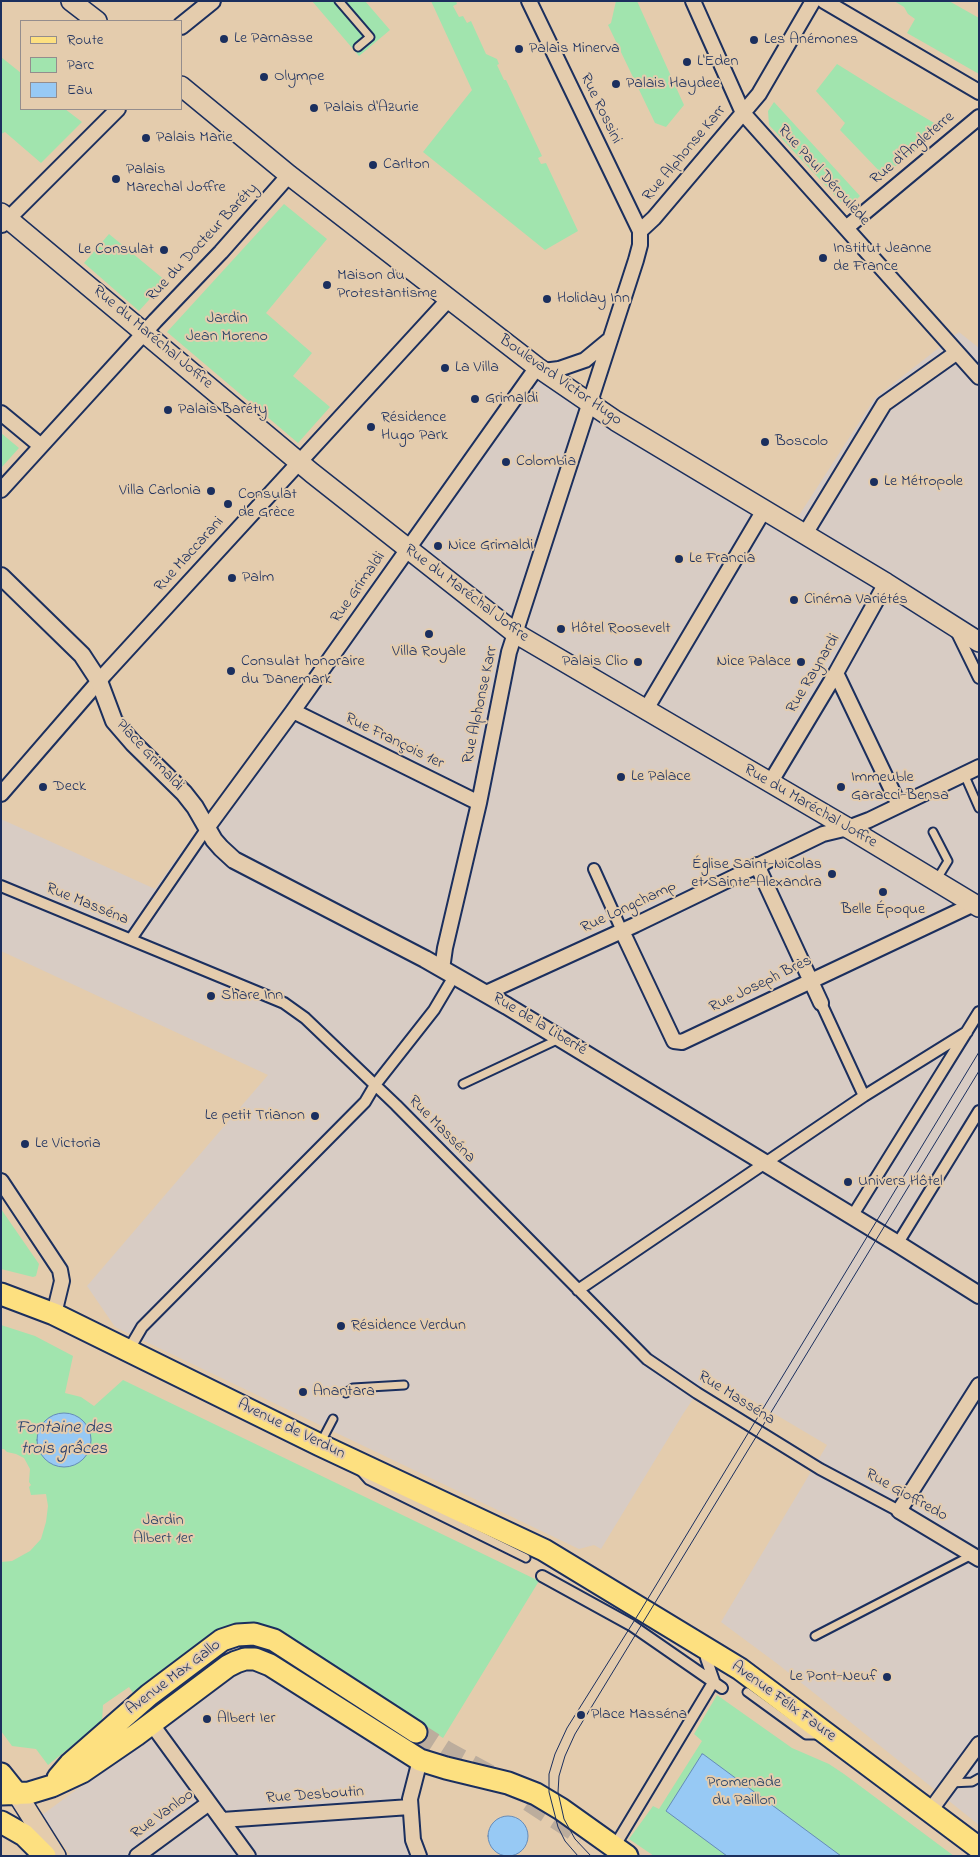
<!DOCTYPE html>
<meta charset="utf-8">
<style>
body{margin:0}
#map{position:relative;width:980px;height:1857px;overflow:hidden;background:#e4ccad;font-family:"Indie Flower",sans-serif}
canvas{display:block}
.frame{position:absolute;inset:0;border:2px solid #1b2f5e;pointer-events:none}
.legend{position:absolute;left:20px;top:20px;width:162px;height:90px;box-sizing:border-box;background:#e4ccad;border:1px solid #948d8d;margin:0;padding:6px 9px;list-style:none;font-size:15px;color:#1b2f5e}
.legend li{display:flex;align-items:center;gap:10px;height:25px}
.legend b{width:25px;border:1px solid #948d8d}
</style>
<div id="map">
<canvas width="980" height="1857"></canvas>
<div class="frame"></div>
<ul class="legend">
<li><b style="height:6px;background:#fde080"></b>Route</li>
<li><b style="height:14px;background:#a1e4ae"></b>Parc</li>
<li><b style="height:14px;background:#97c9f4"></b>Eau</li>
</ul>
</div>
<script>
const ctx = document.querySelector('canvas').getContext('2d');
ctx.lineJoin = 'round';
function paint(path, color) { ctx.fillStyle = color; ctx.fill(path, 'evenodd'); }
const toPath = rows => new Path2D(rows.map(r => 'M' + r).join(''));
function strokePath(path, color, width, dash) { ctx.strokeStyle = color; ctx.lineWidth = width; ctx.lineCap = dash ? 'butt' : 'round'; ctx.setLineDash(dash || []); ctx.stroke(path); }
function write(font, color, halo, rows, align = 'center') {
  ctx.font = font + ' "Indie Flower",sans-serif'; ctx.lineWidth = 4; ctx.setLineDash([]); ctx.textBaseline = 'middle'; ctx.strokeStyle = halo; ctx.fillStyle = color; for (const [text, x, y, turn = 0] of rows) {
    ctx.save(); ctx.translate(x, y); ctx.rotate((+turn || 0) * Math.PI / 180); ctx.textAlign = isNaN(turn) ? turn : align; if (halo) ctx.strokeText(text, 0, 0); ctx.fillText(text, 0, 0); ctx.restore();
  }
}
paint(toPath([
 [959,332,979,348,979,1825,779,1665,721,1622,827,1445,709,1375,683,1414,601,1549,594,1545,579,1549,115,1327,87,1286,268,1075,1,951,1,819,155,889,532,358,796,520,875,398],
 [247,1664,425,1775,416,1800,417,1823,426,1856,71,1856,42,1815]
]), '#d8ccc4');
paint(toPath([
 [312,1,365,1,390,30,359,56],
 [431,1,456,1,457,4,453,6,459,17,463,16,467,23,471,21,486,54,497,59,499,64,497,65,504,80,506,80,542,156,538,158,541,164,546,163,578,231,545,250,423,152,472,90],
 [616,1,637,1,684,105,666,127,655,123,608,25,611,23],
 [894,1,949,1,979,18,979,74,907,33,915,19,908,14,904,7],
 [1,57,21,73,21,109,65,109,82,122,41,163,5,132,1,134],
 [837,64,890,97,941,127,884,176,840,130,845,123,816,91],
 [774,102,860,196,853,203,841,202,769,125,768,111],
 [284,204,327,239,266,313,312,353,293,376,330,407,298,443,167,332],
 [109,234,166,281,139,311,84,263],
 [1,433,19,448,1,468],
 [1,1209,39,1264,36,1276,33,1277,1,1269],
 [1,1325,35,1336,73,1356,65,1393,81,1397,94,1406,123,1380,539,1581,443,1738,284,1636,224,1631,133,1693,129,1687,103,1705,102,1722,48,1765,36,1749,12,1746,1,1731,1,1562,12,1561,30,1551,41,1539,46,1522,48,1506,46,1494,31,1495,29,1487,31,1485,29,1482,30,1469,24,1458,16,1454,7,1452,4,1449,1,1449],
 [717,1695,792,1748,829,1764,844,1774,954,1856,654,1856,629,1839,653,1806,659,1809,702,1741,694,1734]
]), '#a1e4ae');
const water = toPath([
 '37 1440a27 27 0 1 1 54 0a27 27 0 1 1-54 0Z',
 [702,1754,703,1754,841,1856,727,1856,666,1811,702,1754],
 '488 1836a20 20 0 1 1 40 0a20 20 0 1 1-40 0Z'
]);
paint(water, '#97c9f4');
strokePath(water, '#658bb8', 1);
strokePath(toPath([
 [416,1732,447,1752,491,1776],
 [529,1801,583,1836]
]), '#bcad9d', 21, [21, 11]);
const service = toPath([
 [339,1,370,37,358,47],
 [964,774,979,808],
 [933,832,948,861,937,879],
 [463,1084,559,1039],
 [346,1393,353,1388,404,1385],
 [321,1442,333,1419],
 [361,1472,368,1480,526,1558],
 [815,1636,972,1555],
 [747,1692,806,1735,820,1735],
 [950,1783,972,1782,979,1778]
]);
const pedestrian = toPath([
 [956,631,979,678],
 [594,869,622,931],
 [1,886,284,1003,305,1018,396,1105,647,1359,697,1393,820,1469,899,1511],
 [131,939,207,828],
 [821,1003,864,1096],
 [856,1210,979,1012],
 [901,1238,979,1111],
 [578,1290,864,1096,967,1032],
 [128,1351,142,1327,365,1102,375,1085,434,1010,450,983],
 [542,1576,631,1625,722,1688],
 [619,1839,714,1681,706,1658]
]);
const minor = toPath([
 [529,1,640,231],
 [693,1,743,113,979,377],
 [824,1,979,92],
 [2,225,118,109],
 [846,228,979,117],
 [543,371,559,369,585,360,608,341],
 [1,413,41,446],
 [1,490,155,321,221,252,289,175],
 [805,534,884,404,956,353],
 [836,673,899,805],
 [293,711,479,803],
 [645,711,764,510],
 [770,783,836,673,886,583],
 [1,794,105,674,448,300],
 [207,828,293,711,537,367],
 [757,865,821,1003],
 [622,931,674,1041,682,1042,974,904],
 [442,969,445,948,479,803,509,652,636,260,640,245,640,231,654,218,759,94,813,1],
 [486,993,635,925,823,834,848,828,869,820,979,767],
 [1,1181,60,1270,62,1281,54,1314],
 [979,1385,899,1511,979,1559],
 [151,1723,248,1856],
 [930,1811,979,1744],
 [222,1820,410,1807],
 [137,1856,209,1803],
 [419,1856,413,1840,410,1799,420,1760]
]);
const tertiary = toPath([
 [181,26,212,1],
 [1,576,82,655,99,681,114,721,133,743,184,793,195,807,214,840,221,848,234,860,425,959,507,1006,898,1244,979,1295]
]);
const secondary = toPath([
 [71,1,97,21],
 [181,86,289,175,537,367,616,421,886,583,979,642],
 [1,213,312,473,515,633,848,828,979,907],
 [17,1794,56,1856]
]);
const primary = toPath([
 [1,1294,54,1314,320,1445,544,1550,740,1669,979,1848],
 [1,1774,17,1794],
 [58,1778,70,1764,149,1695,222,1640,237,1635,254,1634,274,1640,416,1732],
 [1,1794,29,1793,52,1786,82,1772,136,1735,228,1666,236,1662,245,1659,255,1659,270,1665,420,1760,446,1768,508,1783,536,1794,561,1809,627,1856],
 [1,1822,24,1835,45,1856]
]);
strokePath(service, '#1b2f5e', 11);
strokePath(pedestrian, '#1b2f5e', 14);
strokePath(minor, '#1b2f5e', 18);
strokePath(tertiary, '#1b2f5e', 20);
strokePath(secondary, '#1b2f5e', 22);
strokePath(primary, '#1b2f5e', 25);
strokePath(service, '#e4ccad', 7);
strokePath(pedestrian, '#e4ccad', 10);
strokePath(minor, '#e4ccad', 14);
strokePath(tertiary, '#e4ccad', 16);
strokePath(secondary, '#e4ccad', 19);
strokePath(primary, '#fde080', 21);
strokePath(toPath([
 [578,1856,565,1841,558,1827,549,1792,549,1774,555,1754,567,1728,641,1610,979,1052],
 [591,1856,575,1839,564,1819,558,1792,559,1776,565,1756,575,1734,979,1071]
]), '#1b2f5e', 1);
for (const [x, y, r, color] of [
 [224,39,5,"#1b2f5e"],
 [754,40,5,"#1b2f5e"],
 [519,49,5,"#1b2f5e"],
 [687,62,5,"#1b2f5e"],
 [264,77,5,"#1b2f5e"],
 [616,84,5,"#1b2f5e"],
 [314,108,5,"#1b2f5e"],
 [146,138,5,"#1b2f5e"],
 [373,165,5,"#1b2f5e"],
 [116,179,5,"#1b2f5e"],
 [164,250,5,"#1b2f5e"],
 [823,258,5,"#1b2f5e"],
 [327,285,5,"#1b2f5e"],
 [547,299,5,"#1b2f5e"],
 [445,368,5,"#1b2f5e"],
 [475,399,5,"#1b2f5e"],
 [168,410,5,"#1b2f5e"],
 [371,427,5,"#1b2f5e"],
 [765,442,5,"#1b2f5e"],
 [506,462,5,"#1b2f5e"],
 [874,482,5,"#1b2f5e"],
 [211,491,5,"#1b2f5e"],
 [228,504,5,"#1b2f5e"],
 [438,546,5,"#1b2f5e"],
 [679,559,5,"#1b2f5e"],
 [232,578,5,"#1b2f5e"],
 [794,600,5,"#1b2f5e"],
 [561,629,5,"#1b2f5e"],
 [429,634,5,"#1b2f5e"],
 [638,662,5,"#1b2f5e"],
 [801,662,5,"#1b2f5e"],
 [231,671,5,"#1b2f5e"],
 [621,777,5,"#1b2f5e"],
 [43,787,5,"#1b2f5e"],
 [841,787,5,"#1b2f5e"],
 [832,874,5,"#1b2f5e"],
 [883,892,5,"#1b2f5e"],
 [211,996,5,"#1b2f5e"],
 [315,1116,5,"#1b2f5e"],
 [25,1144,5,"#1b2f5e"],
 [848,1182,5,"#1b2f5e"],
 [341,1326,5,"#1b2f5e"],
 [303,1392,5,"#1b2f5e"],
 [887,1677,5,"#1b2f5e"],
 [581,1715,5,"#1b2f5e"],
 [207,1719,5,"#1b2f5e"]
]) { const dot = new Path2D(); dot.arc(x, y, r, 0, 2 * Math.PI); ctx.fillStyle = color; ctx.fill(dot); strokePath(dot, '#e4ccad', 2); }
write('16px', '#1b2f5e', '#e4ccad', [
 ["Le Parnasse",234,39],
 ["Les Anémones",764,40],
 ["Palais Minerva",529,49],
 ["L'Eden",697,62],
 ["Olympe",274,77],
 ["Palais Haydee",626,84],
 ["Palais d'Azurie",324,108],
 ["Palais Marie",156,138],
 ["Carlton",383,165],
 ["Palais",126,170],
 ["Marechal Joffre",126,188],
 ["Institut Jeanne",833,249],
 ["de France",833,267],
 ["Le Consulat",154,250,"right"],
 ["Maison du",337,276],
 ["Protestantisme",337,294],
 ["Holiday Inn",557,299],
 ["La Villa",455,368],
 ["Grimaldi",485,399],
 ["Palais Baréty",178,410],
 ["Résidence",381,418],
 ["Hugo Park",381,436],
 ["Boscolo",775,442],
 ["Colombia",516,462],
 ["Le Métropole",884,482],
 ["Villa Carlonia",201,491,"right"],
 ["Consulat",238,495],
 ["de Grèce",238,513],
 ["Nice Grimaldi",448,546],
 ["Le Francia",689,559],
 ["Palm",242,578],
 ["Cinéma Variétés",804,600],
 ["Hôtel Roosevelt",571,629],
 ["Villa Royale",429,652,"center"],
 ["Consulat honoraire",241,662],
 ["du Danemark",241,680],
 ["Palais Clio",628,662,"right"],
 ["Nice Palace",791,662,"right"],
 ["Le Palace",631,777],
 ["Immeuble",851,778],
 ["Garacci-Bensa",851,796],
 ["Deck",53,787],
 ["Église Saint-Nicolas",822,865,"right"],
 ["et Sainte-Alexandra",822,883,"right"],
 ["Belle Époque",883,910,"center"],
 ["Share Inn",221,996],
 ["Le petit Trianon",305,1116,"right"],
 ["Le Victoria",35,1144],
 ["Univers Hôtel",858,1182],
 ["Résidence Verdun",351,1326],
 ["Anantara",313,1392],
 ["Le Pont-Neuf",877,1677,"right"],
 ["Place Masséna",591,1715],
 ["Albert Ier",217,1719]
], 'left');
write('16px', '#1b2f5e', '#e4ccad', [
 ["Rue Rossini",600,109,64],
 ["Rue d'Angleterre",913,149,-40],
 ["Rue Alphonse Karr",685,154,-50],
 ["Rue Paul Déroulède",823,176,48],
 ["Rue du Docteur Baréty",203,243,-47],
 ["Rue du Maréchal Joffre",152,338,40],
 ["Boulevard Victor Hugo",560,381,35],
 ["Rue Maccarani",190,555,-48],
 ["Rue Grimaldi",359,588,-55],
 ["Rue du Maréchal Joffre",466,594,37],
 ["Rue Raynardi",814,674,-59],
 ["Rue Alphonse Karr",481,705,-78],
 ["Rue François 1er",394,742,26],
 ["Place Grimaldi",149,756,47],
 ["Rue du Maréchal Joffre",810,807,30],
 ["Rue Masséna",87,905,22],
 ["Rue Longchamp",629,908,-25],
 ["Rue Joseph Brès",761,985,-26],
 ["Rue de la Liberté",539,1025,31],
 ["Rue Masséna",441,1130,45],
 ["Rue Masséna",736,1399,32],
 ["Avenue de Verdun",291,1430,26],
 ["Rue Gioffredo",906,1496,29],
 ["Avenue Max Gallo",174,1678,-37],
 ["Avenue Félix Faure",783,1702,36],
 ["Rue Desboutin",315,1796,-4],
 ["Rue Vanloo",163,1815,-36]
]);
write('16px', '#284166', '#e4ccad', [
 ["Jardin",227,319],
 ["Jean Moreno",227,337],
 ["Jardin",163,1521],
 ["Albert 1er",163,1539],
 ["Promenade",744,1783],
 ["du Paillon",744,1801]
]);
write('italic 18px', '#273e6d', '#e4ccad', [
 ["Fontaine des",64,1429],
 ["trois grâces",64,1450]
]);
</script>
